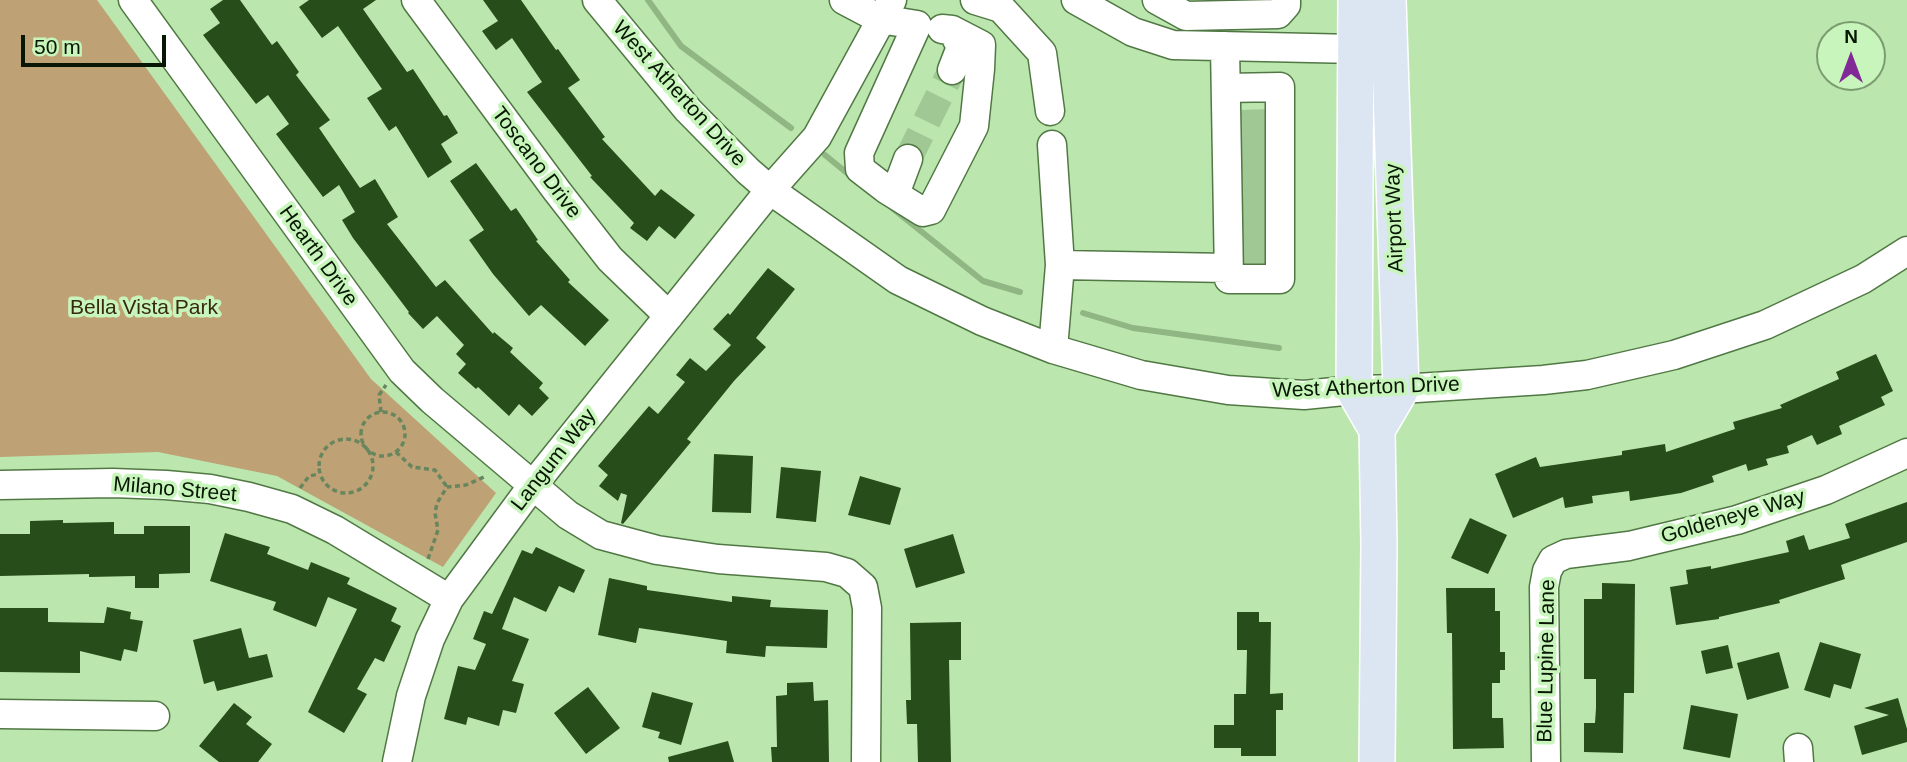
<!DOCTYPE html>
<style>
body{margin:0}
#map{position:relative;width:1907px;height:762px;overflow:hidden;background:#bbe7ae;font-family:Helvetica,sans-serif}
canvas{display:block}
.north{position:absolute;left:1816px;top:21px;width:70px;height:70px;box-sizing:border-box;background:#c8f5bb;border:2px solid #7b9c71;border-radius:50%;rotate:0deg;font-size:19px;font-weight:700;line-height:28px;text-align:center;color:#071703}
.north::after{content:'';display:block;margin:auto;width:24px;height:32px;background:#802997;clip-path:polygon(50% 0,100% 100%,50% 72%,0 100%)}
.scale{position:absolute;left:21px;top:35px;width:145px;height:32px;box-sizing:border-box;border:4px solid #071703;border-top:0;padding-left:9px;font-size:21px;line-height:24px;white-space:nowrap;color:#071703;-webkit-text-stroke:5px #c8f5bb;paint-order:stroke}
</style>
<div id="map">
<canvas width="1907" height="762"></canvas>
<div class="north">N</div>
<div class="scale">50 m</div>
</div>
<script>
const ctx = document.querySelector('canvas').getContext('2d');
ctx.lineJoin = 'round';
function paint(path, color) { ctx.fillStyle = color; ctx.fill(path, 'evenodd'); }
const toPath = rows => new Path2D(rows.map(r => 'M' + r).join(''));
function strokePath(path, color, width, dash) { ctx.strokeStyle = color; ctx.lineWidth = width; ctx.lineCap = dash ? 'butt' : 'round'; ctx.setLineDash(dash || []); ctx.stroke(path); }
function write(font, color, halo, rows, align = 'center') {
  ctx.font = font + ' Helvetica,sans-serif'; ctx.lineWidth = 7; ctx.setLineDash([]); ctx.textBaseline = 'middle'; ctx.strokeStyle = halo; ctx.fillStyle = color; for (const [text, x, y, turn = 0] of rows) {
    ctx.save(); ctx.translate(x, y); ctx.rotate((+turn || 0) * Math.PI / 180); ctx.textAlign = isNaN(turn) ? turn : align; if (halo) ctx.strokeText(text, 0, 0); ctx.fillText(text, 0, 0); ctx.restore();
  }
}
paint(toPath([
 [0,0,97,0,371,379,496,493,443,567,277,476,158,452,0,457]
]), '#bea174');
strokePath(toPath([
 [648,0,681,46,791,128],
 [825,155,853,178],
 [892,208,983,281,1020,292],
 [1083,313,1133,328,1279,348]
]), '#90b684', 6);
paint(toPath([
 [223,0,240,0,272,45,277,41,299,72,296,75,330,120,319,128,360,188,375,179,398,217,387,224,436,287,445,280,493,334,494,332,513,348,510,352,543,383,539,388,549,398,532,416,519,404,509,416,478,387,476,389,458,373,466,364,456,354,464,345,437,316,423,329,408,313,409,312,353,238,342,220,355,212,339,185,323,197,276,134,289,124,268,95,256,104,203,35,220,23,210,9],
 [309,0,376,0,363,9,407,72,413,69,444,116,447,115,458,133,441,144,452,162,428,178,396,126,389,131,367,98,382,89,338,26,322,38,299,7],
 [483,0,521,0,556,50,558,49,580,80,568,88,605,137,602,139,655,196,661,189,695,215,675,239,659,226,647,241,630,228,634,223,590,177,592,176,527,92,542,82,512,38,496,50,482,31,498,21],
 [476,163,511,211,516,208,538,240,536,241,570,280,568,282,609,320,585,346,541,305,529,316,493,274,469,240,484,230,450,181],
 [768,268,795,289,756,338,766,347,734,381,687,439,691,442,623,524,621,523,627,495,621,493,618,501,599,486,608,475,598,466,649,406,658,414,685,382,676,375,690,358,706,371,731,345,713,329,728,313,730,315],
 [1876,354,1893,391,1881,397,1885,405,1839,426,1842,434,1817,445,1812,435,1787,446,1789,453,1766,459,1768,465,1748,471,1746,464,1712,476,1714,482,1681,493,1630,501,1629,491,1592,496,1593,503,1565,508,1563,497,1513,518,1495,474,1536,457,1540,467,1622,455,1622,451,1665,444,1666,452,1735,429,1733,422,1782,408,1780,405,1839,379,1836,372],
 [714,454,753,456,751,513,712,512],
 [781,467,821,471,816,522,776,518],
 [860,476,901,488,890,525,848,515],
 [1907,502,1907,542,1841,565,1845,579,1779,600,1780,603,1719,617,1719,619,1676,625,1670,587,1688,584,1686,570,1711,566,1711,569,1789,552,1786,541,1804,535,1809,550,1850,538,1845,524],
 [1470,518,1507,535,1488,574,1451,558],
 [63,520,63,523,114,522,114,534,144,534,144,526,190,526,190,573,159,574,159,588,135,588,135,576,89,577,89,574,0,576,0,534,30,534,30,521],
 [225,533,270,547,267,554,308,570,311,562,350,578,347,584,397,608,391,621,401,626,384,662,375,658,357,689,367,694,344,733,308,712,357,609,328,597,316,627,273,610,276,602,210,581],
 [953,534,965,573,916,588,904,549],
 [536,547,585,570,574,593,559,586,546,612,514,597,502,629,529,639,512,681,524,684,516,713,503,710,499,726,468,717,466,725,444,719,458,666,475,670,486,644,473,639,484,611,492,614,522,550,532,554],
 [609,578,647,586,647,590,732,602,732,596,771,600,770,607,828,610,827,648,766,646,765,657,726,653,727,641,639,628,636,643,598,635],
 [1602,583,1635,584,1634,693,1624,693,1623,753,1584,752,1584,723,1595,723,1596,708,1596,679,1584,679,1584,599,1602,599],
 [1446,588,1495,588,1495,611,1500,611,1500,652,1505,652,1505,670,1500,670,1500,683,1492,683,1492,718,1503,718,1504,748,1453,749,1452,633,1447,633],
 [107,607,131,612,130,619,143,621,137,652,124,649,121,661,80,651,80,673,0,672,0,608,48,608,48,622,104,623],
 [1237,612,1259,612,1259,622,1271,622,1270,694,1283,693,1283,710,1276,710,1276,756,1241,756,1241,748,1214,748,1214,725,1234,725,1234,694,1246,694,1247,650,1237,650],
 [961,622,961,660,949,660,951,762,918,762,917,724,907,724,906,700,911,700,910,623],
 [241,628,249,658,267,654,273,677,217,691,214,681,204,684,193,640],
 [1820,642,1861,654,1851,689,1834,684,1830,698,1804,690],
 [1728,645,1733,668,1706,674,1701,651],
 [1779,652,1789,688,1747,700,1737,663],
 [813,682,814,701,828,700,829,762,772,762,771,747,777,747,776,696,787,695,787,683],
 [588,687,620,728,586,754,554,713],
 [652,692,693,703,681,745,658,738,660,732,642,727],
 [1898,698,1907,729,1907,742,1862,755,1854,726,1889,715,1864,708],
 [234,703,252,717,246,724,272,744,258,762,219,762,199,746],
 [1691,705,1738,714,1730,758,1683,749],
 [728,741,734,762,669,762,668,757]
]), '#274d1a');
strokePath(toPath([
 [1241,124,1269,123],
 [1241,149,1269,149],
 [908,159,952,70],
 [1241,172,1269,172],
 [1241,198,1269,199],
 [1241,223,1268,223],
 [1241,250,1268,250]
]), '#a0c894', 28, [28, 14]);
const minor = toPath([
 [133,0,402,371,432,400,568,515,601,535,657,550,718,559,826,567,847,573,863,587,867,608,866,762],
 [416,0,557,191,610,259,669,316],
 [597,0,688,110,748,171,770,190,898,280,982,321,1053,349,1141,375,1228,390,1304,395,1354,390,1401,389,1543,380,1587,375,1674,355,1765,325,1863,279,1907,251],
 [844,0,880,19,917,25,859,153,860,169,886,189,899,183,908,159],
 [975,0,1001,8,1042,53,1050,111],
 [1076,0,1133,32,1173,45,1356,49],
 [1157,0,1186,16,1278,14,1286,5,1286,0],
 [942,29,952,30,961,47,952,70],
 [1225,46,1229,279,1280,279,1280,87,1226,88],
 [1052,145,1060,265,1053,349],
 [886,189,923,212,931,210,974,126,980,69,981,45,952,30],
 [1060,265,1228,268],
 [0,485,113,483,166,485,210,489,249,497,292,509,335,530,449,599],
 [0,714,155,716],
 [1798,748,1799,762],
 [397,762,411,696,430,639,449,599,533,485,770,190,817,137,892,0],
 [1546,762,1544,587,1547,571,1553,560,1566,554,1629,546,1737,520,1826,490,1907,453]
]);
const major = toPath([
 [1356,0,1354,390,1377,430,1379,545,1377,762],
 [1377,430,1401,389,1388,0]
]);
strokePath(minor, '#517844', 31);
strokePath(major, '#fff', 38);
strokePath(toPath([
 [381,412,379,395,386,385],
 '361 434a22 22 0 1 1 44 0a22 22 0 1 1-44 0Z',
 '319 466a27 27 0 1 1 54 0a27 27 0 1 1-54 0Z',
 [396,452,412,467,435,470,447,487],
 [300,488,309,476,319,474],
 [428,559,438,530,435,513,437,503,447,487,466,485,486,476]
]), '#67865e', 3.5, [5, 3.5]);
strokePath(minor, '#fff', 28);
strokePath(major, '#dce5f2', 35);
write('21px', '#071703', '#c8f5bb', [
 ["West Atherton Drive",679,94,48],
 ["Toscano Drive",536,163,53],
 ["Airport Way",1395,218,-92],
 ["Hearth Drive",318,256,54],
 ["West Atherton Drive",1366,388,-2],
 ["Langum Way",554,460,-52],
 ["Milano Street",175,490,5],
 ["Goldeneye Way",1733,517,-16],
 ["Blue Lupine Lane",1547,661,-89]
]);
write('21px', '#382910', '#c8f5bb', [
 ["Bella Vista Park",144,308]
]);
</script>
